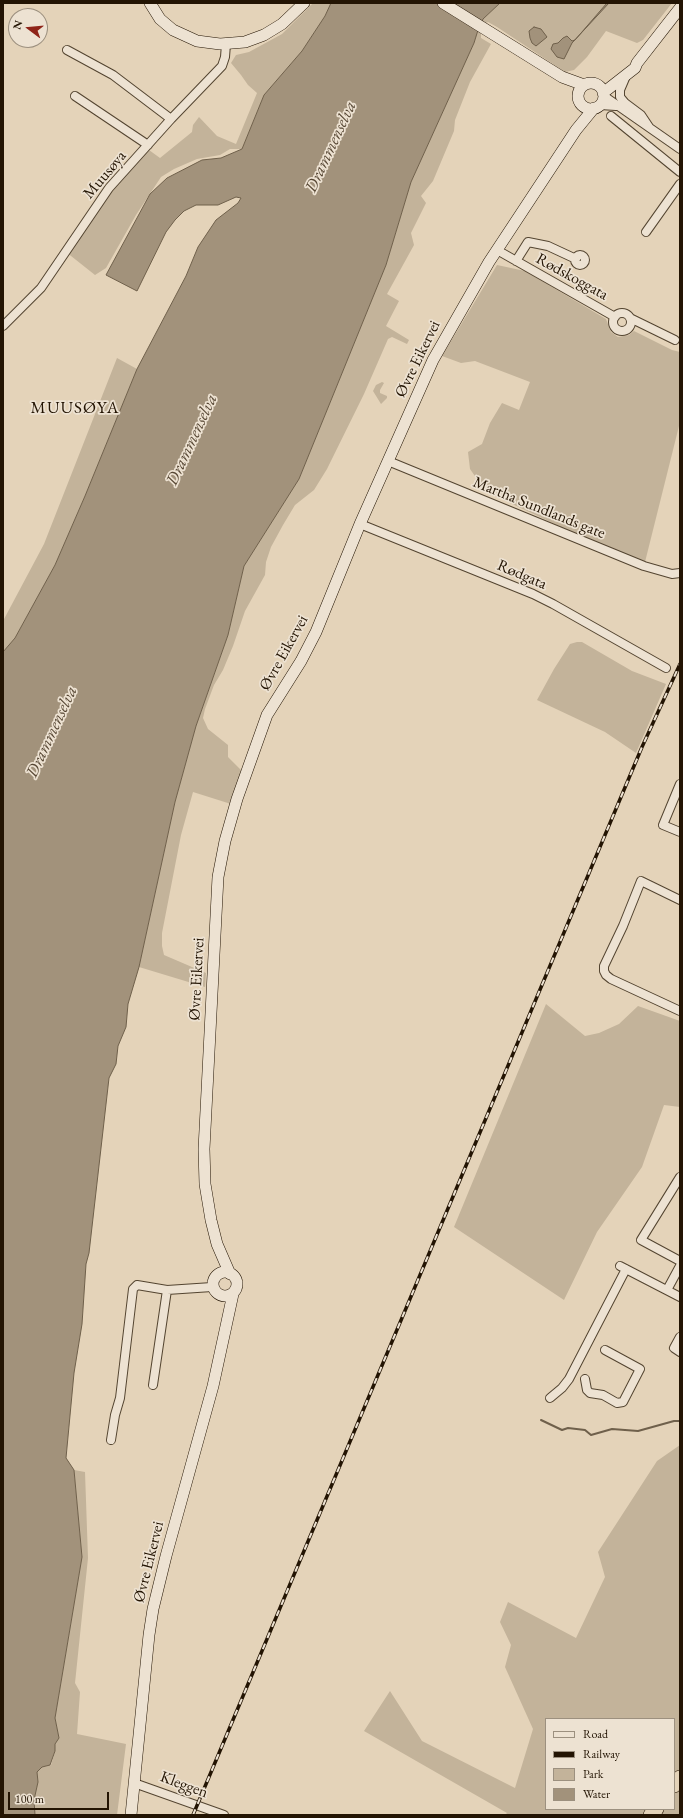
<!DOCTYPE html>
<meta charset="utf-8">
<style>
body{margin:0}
#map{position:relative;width:683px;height:1818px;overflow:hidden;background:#e4d3b9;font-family:"EB Garamond",serif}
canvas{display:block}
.frame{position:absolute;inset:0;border:4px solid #231403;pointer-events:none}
.legend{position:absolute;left:545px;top:1718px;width:130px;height:92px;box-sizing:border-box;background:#ede2d2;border:1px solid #9c907f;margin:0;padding:5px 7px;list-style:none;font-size:12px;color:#231403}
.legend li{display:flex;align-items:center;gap:8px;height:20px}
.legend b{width:20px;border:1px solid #9c907f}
.north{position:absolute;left:8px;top:8px;width:40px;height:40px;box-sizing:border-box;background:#ede2d2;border:1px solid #9c907f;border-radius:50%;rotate:286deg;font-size:11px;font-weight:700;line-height:16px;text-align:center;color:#231403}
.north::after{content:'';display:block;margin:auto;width:14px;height:18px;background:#8f2418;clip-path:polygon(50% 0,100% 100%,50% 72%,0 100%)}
.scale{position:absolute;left:8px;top:1792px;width:101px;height:18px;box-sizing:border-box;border:2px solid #231403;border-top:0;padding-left:5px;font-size:12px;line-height:14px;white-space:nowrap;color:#231403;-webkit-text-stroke:3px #ede2d2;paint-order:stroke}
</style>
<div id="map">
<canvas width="683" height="1818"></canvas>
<div class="frame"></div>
<ul class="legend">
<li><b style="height:5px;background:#ede2d2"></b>Road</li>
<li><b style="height:5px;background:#231403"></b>Railway</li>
<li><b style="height:11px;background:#c3b39a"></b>Park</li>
<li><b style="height:11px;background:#a2927b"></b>Water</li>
</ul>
<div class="north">N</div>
<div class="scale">100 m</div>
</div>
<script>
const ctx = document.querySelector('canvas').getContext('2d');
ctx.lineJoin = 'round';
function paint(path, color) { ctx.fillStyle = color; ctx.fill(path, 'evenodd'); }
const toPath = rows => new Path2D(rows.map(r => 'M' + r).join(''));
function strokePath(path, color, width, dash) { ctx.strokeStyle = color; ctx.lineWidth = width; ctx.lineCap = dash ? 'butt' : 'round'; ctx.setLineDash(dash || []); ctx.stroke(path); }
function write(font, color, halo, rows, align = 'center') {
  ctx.font = font + ' "EB Garamond",serif'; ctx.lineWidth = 3.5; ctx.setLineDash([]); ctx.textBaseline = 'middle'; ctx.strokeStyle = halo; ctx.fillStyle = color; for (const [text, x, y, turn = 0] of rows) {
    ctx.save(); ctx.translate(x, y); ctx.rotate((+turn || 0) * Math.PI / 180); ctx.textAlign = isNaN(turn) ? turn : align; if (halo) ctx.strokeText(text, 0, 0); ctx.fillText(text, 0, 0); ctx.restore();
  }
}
paint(toPath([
 [313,3,331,3,325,16,302,51,264,95,242,149,230,149,220,155,197,159,174,169,161,177,136,215,106,268,95,275,66,252,87,219,138,157,149,150,160,158,192,132,193,125,199,117,217,136,236,144,257,93,248,85,241,75,231,63,236,55,249,52,282,34],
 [500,3,672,3,643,40,637,43,606,31,587,57,574,70,565,72,497,27,488,22,486,23,481,32,481,38,491,44,470,82,455,120,454,131,433,181,421,196,426,203,411,233,414,245,387,294,399,301,386,326,409,340,407,344,392,337,388,339,364,394,327,469,314,490,295,505,283,525,271,547,266,562,265,575,245,611,233,646,223,670,214,685,205,709,203,718,208,729,228,745,228,757,242,771,231,804,193,792,181,835,162,933,162,946,164,955,206,973,205,987,139,967,175,802,196,726,228,635,244,566,299,479,386,265,411,182,474,43,478,30,483,19],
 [497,265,525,271,606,319,611,332,618,337,629,335,634,331,672,350,680,352,680,422,644,566,474,486,477,479,470,469,468,452,482,444,490,423,502,403,519,410,530,382,475,361,461,363,442,356],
 [117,358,137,369,85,496,55,565,15,638,3,652,3,621,44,544],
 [382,382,384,383,380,390,380,393,387,396,387,398,381,404,373,391,376,385],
 [577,642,582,642,632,671,666,684,636,753,605,732,537,700,554,669,570,644],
 [546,1004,585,1036,599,1033,619,1024,638,1006,680,1021,680,1107,664,1105,642,1167,597,1232,564,1300,454,1227],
 [680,1445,680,1815,505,1815,507,1813,364,1731,390,1691,422,1741,515,1788,533,1729,505,1667,511,1645,500,1622,508,1602,576,1638,605,1577,598,1552,657,1461],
 [546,1719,674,1719,674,1809,546,1809],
 [74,1470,85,1472,88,1558,75,1683,80,1692,77,1734,126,1744,117,1815,35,1815,34,1800,38,1782,37,1772,42,1767,51,1765,55,1752,55,1744,59,1738,55,1718,82,1557]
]), '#c3b39a');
const water = toPath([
 [331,3,500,3,483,19,478,30,474,43,411,182,386,265,299,479,244,566,228,635,196,726,175,802,139,967,128,1004,126,1027,118,1046,116,1064,109,1078,89,1253,86,1264,82,1324,74,1373,66,1458,74,1470,82,1557,55,1718,59,1738,55,1744,55,1751,50,1765,42,1767,37,1772,38,1782,34,1800,35,1815,3,1815,3,652,15,638,55,565,85,496,137,369,186,276,198,247,216,220,238,203,241,198,236,197,218,205,196,205,184,211,175,220,166,232,137,291,106,275,150,194,167,178,202,160,221,158,242,149,264,95,302,51,325,16,331,3],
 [607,3,609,3,572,43,564,59,557,57,551,49,553,44,558,43,563,38,567,36,572,41,575,40,607,3],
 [534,27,541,29,547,37,536,46,532,43,530,38,529,31,534,27]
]);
paint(water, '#a2927b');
strokePath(water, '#6f604b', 1);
strokePath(toPath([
 [541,1420,562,1430,568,1428,585,1430,591,1435,612,1429,638,1431,674,1421,680,1421]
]), '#6f604b', 2);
const street = toPath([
 [67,50,113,75,171,119],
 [626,76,620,90,620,97,625,103,641,115,649,127],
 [75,96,148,145],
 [604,96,680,149],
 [600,105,616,106],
 [611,116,680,172],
 [646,232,680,184],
 [497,250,615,317],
 '575 260a5 5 0 1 1 10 0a5 5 0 1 1-10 0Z',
 [516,261,528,242,548,246,576,259],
 '613 322a9 9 0 1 1 18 0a9 9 0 1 1-18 0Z',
 [630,318,675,340],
 [3,326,41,288,109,188,171,119,222,66,225,57,226,44],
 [388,461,644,566,672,574,680,573],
 [360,524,533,594,553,604,666,668],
 [680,784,663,825,680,832],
 [680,900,641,881,623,926,604,966,604,971,606,975,611,979,680,1011],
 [680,1177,641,1240,680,1261],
 [620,1266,680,1297],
 [667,1290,680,1266],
 [680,1337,674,1348,680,1352],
 [585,1379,587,1390,590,1393,603,1395,617,1403,623,1402,640,1369,605,1350],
 [153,1385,167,1290,212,1287],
 [550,1398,562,1388,569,1379,626,1269],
 [111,1440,115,1415,120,1398,133,1289,137,1285,167,1290],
 [134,1783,224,1815]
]);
const secondary = toPath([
 [150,3,160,19,173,30,197,41,220,44,245,42,264,35,282,24,304,3],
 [443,3,562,77,584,85],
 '578 96a13 13 0 1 1 26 0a13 13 0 1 1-26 0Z',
 [603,93,635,68,637,63,680,8],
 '213 1284a12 12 0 1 1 24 0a12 12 0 1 1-24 0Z',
 [230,1274,217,1244,211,1220,205,1184,204,1149,218,877,225,841,237,799,267,715,301,661,316,632,360,524,433,360,489,262,576,130,594,108],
 [131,1815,149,1635,153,1609,166,1556,213,1386,233,1294]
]);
const highway = toPath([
 [674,1785,680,1778],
 [651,1815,656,1809]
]);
strokePath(street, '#534430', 10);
strokePath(secondary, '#231403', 12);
strokePath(highway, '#231403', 16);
strokePath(street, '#ede2d2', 8);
strokePath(secondary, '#ede2d2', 11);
strokePath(highway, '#e4d3b9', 15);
const rail = toPath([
 [193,1815,642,747,680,664]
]);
strokePath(rail, '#231403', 3.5);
strokePath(rail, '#ede2d2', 2, [6]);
write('16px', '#231403', '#ede2d2', [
 ["Muusøya",105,175,-50],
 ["Rødskoggata",572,277,29],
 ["Øvre Eikervei",418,359,-64],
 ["Martha Sundlands gate",539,508,22],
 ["Rødgata",522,575,23],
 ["Øvre Eikervei",284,653,-61],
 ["Øvre Eikervei",197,979,-87],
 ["Øvre Eikervei",149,1562,-76],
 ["Kleggen",184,1785,20]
]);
write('italic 17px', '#564633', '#ede2d2', [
 ["Drammenselva",331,147,-65],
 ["Drammenselva",192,440,-65],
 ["Drammenselva",52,732,-65]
]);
ctx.letterSpacing = '1px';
write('17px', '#231403', '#ede2d2', [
 ["MUUSØYA",75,408]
]);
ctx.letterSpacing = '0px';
</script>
